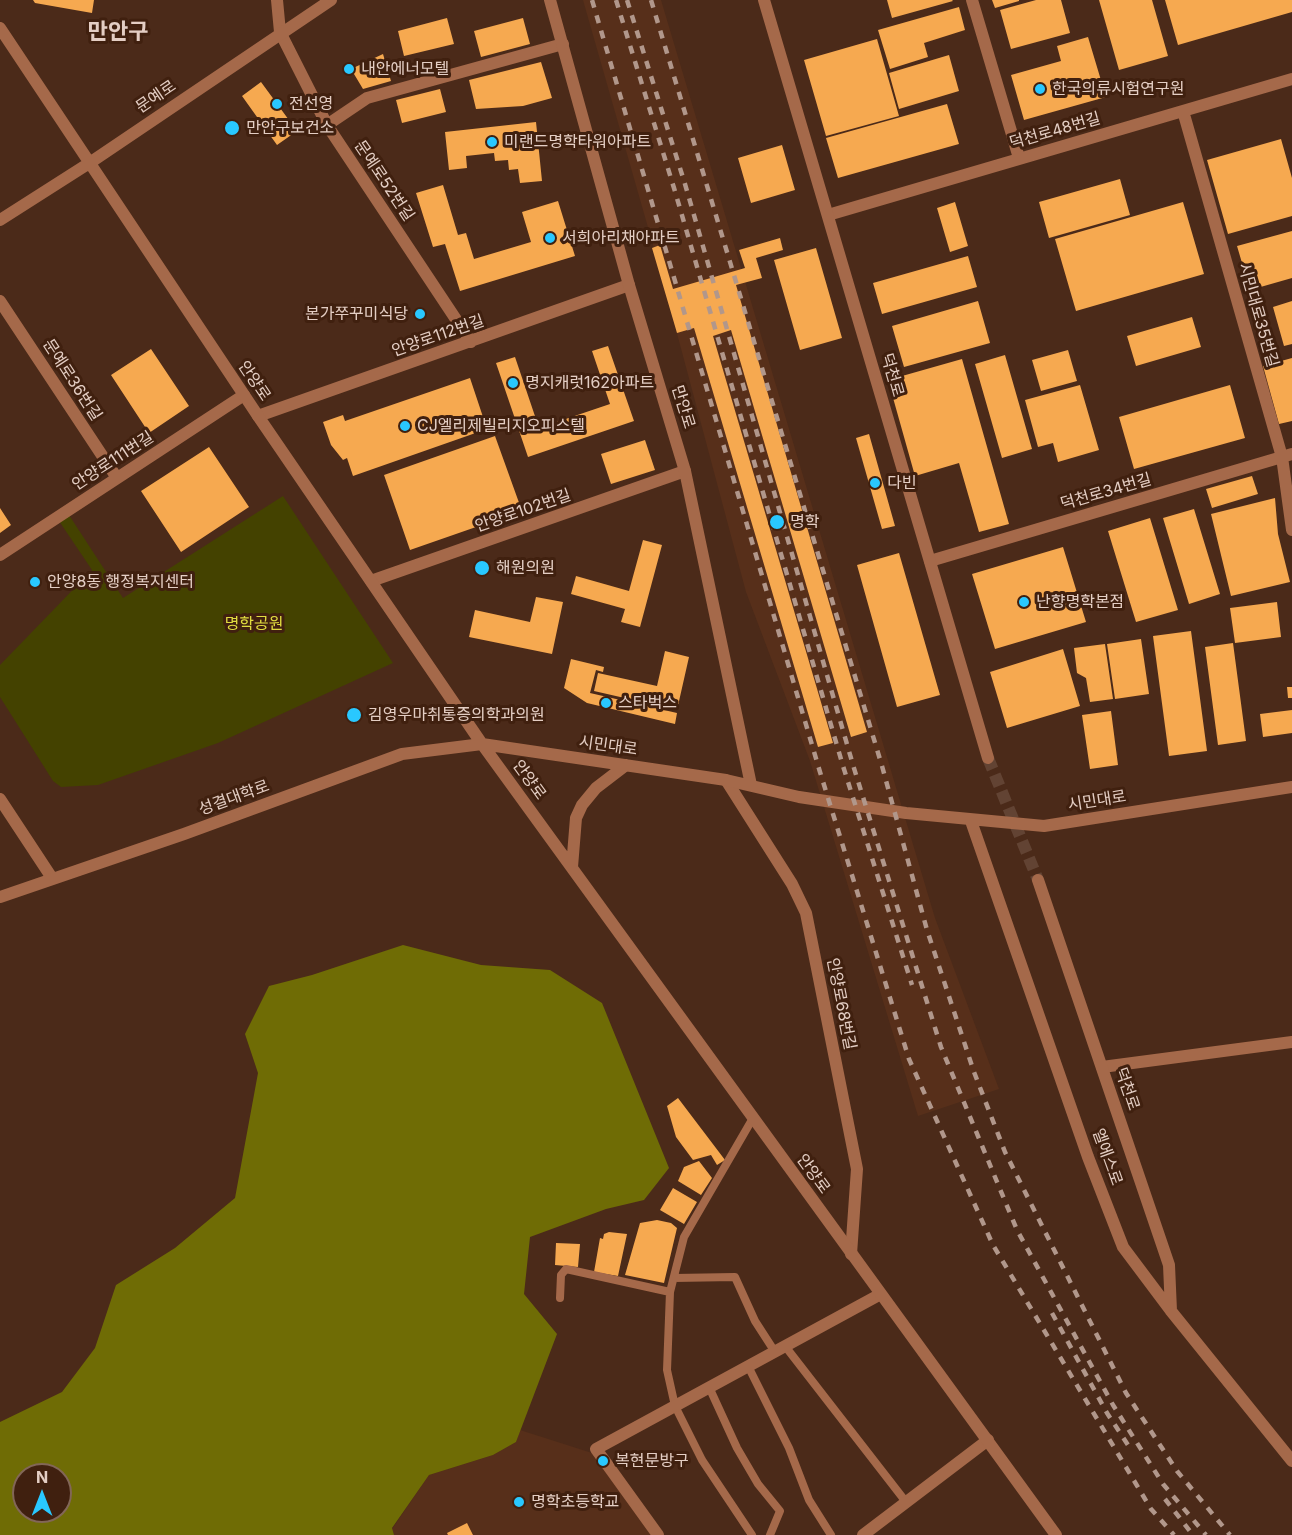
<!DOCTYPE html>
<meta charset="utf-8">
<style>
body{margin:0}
#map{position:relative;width:1292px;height:1535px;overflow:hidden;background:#4b2a19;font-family:Inter,sans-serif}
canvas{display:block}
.north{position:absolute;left:12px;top:1463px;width:60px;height:60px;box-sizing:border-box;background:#40200f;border:2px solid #826657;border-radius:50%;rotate:0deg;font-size:16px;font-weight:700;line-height:24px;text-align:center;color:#e4cec4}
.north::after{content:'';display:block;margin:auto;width:21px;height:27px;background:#29c8ff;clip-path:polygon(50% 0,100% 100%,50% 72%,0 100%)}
</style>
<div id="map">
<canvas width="1292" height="1535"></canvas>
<div class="north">N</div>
</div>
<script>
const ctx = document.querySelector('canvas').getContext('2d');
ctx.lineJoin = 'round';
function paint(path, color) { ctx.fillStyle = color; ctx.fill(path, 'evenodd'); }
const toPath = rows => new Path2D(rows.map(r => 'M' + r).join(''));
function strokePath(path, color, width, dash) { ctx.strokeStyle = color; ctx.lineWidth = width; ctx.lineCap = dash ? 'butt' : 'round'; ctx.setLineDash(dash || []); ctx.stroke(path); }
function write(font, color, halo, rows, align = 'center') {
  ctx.font = font + ' Inter,"Noto Sans KR",sans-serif'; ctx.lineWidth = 6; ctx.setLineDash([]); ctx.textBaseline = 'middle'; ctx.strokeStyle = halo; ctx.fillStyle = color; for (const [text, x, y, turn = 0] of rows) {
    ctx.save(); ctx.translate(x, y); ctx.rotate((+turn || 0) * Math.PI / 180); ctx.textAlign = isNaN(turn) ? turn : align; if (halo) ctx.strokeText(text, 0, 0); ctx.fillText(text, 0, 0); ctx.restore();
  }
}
paint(toPath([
 [583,0,661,0,935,918,999,1089,918,1116,810,761,746,592,659,266],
 [520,1430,592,1453,652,1535,394,1535,392,1529,429,1475,493,1455,516,1442]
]), '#572f1a');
paint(toPath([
 [283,496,393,663,218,743,98,785,61,787,53,781,0,697,0,665,92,570,59,521,69,515,123,598]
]), '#444200');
paint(toPath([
 [403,945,481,965,550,970,602,1003,669,1168,644,1200,606,1209,530,1237,524,1294,557,1334,516,1442,493,1455,429,1475,392,1528,394,1535,0,1535,0,1422,62,1392,95,1348,116,1285,175,1248,235,1198,258,1073,245,1034,269,986,312,975],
 [24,1475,60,1475,60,1511,24,1511]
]), '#6f6c05');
paint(toPath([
 [33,0,94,0,92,13,35,3],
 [887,0,952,0,953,1,892,18],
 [992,0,1019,0,1019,1,995,8],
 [1036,0,1061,0,1070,33,1011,49,1000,10],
 [1099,0,1152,0,1168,56,1119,70],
 [1165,0,1292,0,1292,12,1178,45],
 [959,7,965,30,924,43,928,57,890,69,878,30],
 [447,18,454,44,404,56,398,31],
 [523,18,530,44,481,57,474,31],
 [1088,37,1106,97,1024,120,1011,75,1061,61,1057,46],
 [877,39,899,116,826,136,804,60],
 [383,54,391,81,363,89,351,69],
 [949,55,959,91,899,109,889,73],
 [541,62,552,98,523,106,476,109,469,80],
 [261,82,297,131,277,145,242,96],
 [440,89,446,112,402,123,396,100],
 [947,104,959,144,838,178,826,138],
 [536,122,542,181,520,183,518,169,509,170,508,160,495,161,494,153,466,156,467,168,449,170,445,132],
 [1281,139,1292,178,1292,216,1228,234,1207,160],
 [782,145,795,190,751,203,738,158],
 [1120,179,1130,215,1049,238,1039,202],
 [443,185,458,235,466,233,474,259,531,242,522,212,558,201,575,256,460,291,445,244,433,247,416,193],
 [955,202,968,246,950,252,937,208],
 [1183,202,1204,274,1076,311,1055,239],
 [1292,231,1292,278,1250,290,1237,246],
 [780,238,783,250,756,258,762,278,736,285,867,732,851,737,731,330,713,336,833,743,818,747,694,328,677,333,652,248,660,245,673,289,745,268,739,250],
 [816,248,842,338,800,350,774,260],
 [968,256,977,287,882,314,873,283],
 [978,301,990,343,904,367,892,326],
 [1292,301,1292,344,1284,346,1273,307],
 [1192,317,1201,347,1136,366,1127,336],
 [608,346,634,421,528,457,496,363,515,357,539,428,610,404,592,351],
 [151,349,189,406,149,433,111,375],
 [1068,350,1077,381,1041,391,1032,360],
 [1005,355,1032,449,1002,458,975,364],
 [1292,358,1292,421,1279,424,1263,366],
 [962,359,1009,524,979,532,959,463,915,476,888,380],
 [470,378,487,429,353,476,347,458,343,460,331,445,323,422,343,415,345,421],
 [1080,385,1099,450,1058,462,1053,443,1038,447,1025,400],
 [1230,385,1245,438,1134,469,1119,417],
 [869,434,895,526,882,529,856,438],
 [495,436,522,511,410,550,384,475],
 [645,440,655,470,611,484,601,454],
 [209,447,249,507,181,552,141,491],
 [1252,476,1258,494,1212,508,1206,489],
 [1275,498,1278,534,1290,582,1231,596,1211,514],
 [0,508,11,525,0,533],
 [1194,509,1220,594,1189,604,1163,518],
 [1150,518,1178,610,1136,622,1108,531],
 [643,540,662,545,640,627,621,622,625,609,571,594,576,576,629,591],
 [1063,547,1086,622,995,649,972,574],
 [899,553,940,695,897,707,857,565],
 [536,597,563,602,552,654,469,637,475,610,530,622],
 [1277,602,1281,637,1235,643,1230,608],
 [1191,631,1207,751,1169,756,1153,636],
 [1141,639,1149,694,1115,699,1107,644],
 [1233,643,1246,741,1218,745,1205,647],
 [1105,644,1113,699,1090,702,1086,678,1077,673,1074,648],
 [1063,649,1080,706,1007,728,990,672],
 [665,651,689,657,677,710,594,691,598,673,657,686],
 [571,659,604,667,603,672,596,670,590,693,677,713,675,724,587,703,564,688],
 [1287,687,1292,687,1292,698,1288,698],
 [1292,710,1292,733,1263,737,1260,714],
 [1111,711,1118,765,1090,769,1082,715],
 [678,1098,725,1160,717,1165,711,1155,693,1160,676,1137,667,1106],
 [699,1161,712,1178,701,1195,678,1181,684,1167],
 [673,1188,697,1202,684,1224,660,1210],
 [657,1220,671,1223,677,1228,664,1283,625,1275,640,1223],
 [609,1232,627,1234,618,1276,594,1272,600,1238,603,1239,604,1234],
 [556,1243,580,1244,578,1267,555,1265],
 [467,1523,473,1535,448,1535,447,1533]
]), '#f6a950');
strokePath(toPath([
 [988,758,1038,880]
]), '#624333', 12, [12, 6]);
strokePath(toPath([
 [674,1278,735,1277,755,1321,775,1352],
 [560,1298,561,1275,566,1269,670,1292],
 [785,1346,906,1502],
 [748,1366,789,1448,809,1500,831,1535],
 [709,1387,737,1448,758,1484,780,1511,770,1535],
 [752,1535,702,1460,675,1406,667,1370,670,1292,684,1237,753,1118]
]), '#a5694a', 8);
strokePath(toPath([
 [277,0,280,32,327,125,471,342],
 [972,0,1019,158],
 [1183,111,1282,457,1292,530],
 [327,125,367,98,563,44],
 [828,215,1292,79],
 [0,301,117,478],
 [258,416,629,285],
 [0,555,244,395],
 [930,561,1292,454],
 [371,581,685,471],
 [726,780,792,884,806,913,857,1169,851,1254],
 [0,799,52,878],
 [1102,1067,1292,1042],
 [658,1535,596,1449,879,1295],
 [863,1535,988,1440]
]), '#a5694a', 12);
strokePath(toPath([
 [550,0,629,285,685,471,751,785],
 [764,0,988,758],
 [0,28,258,416,482,744,1056,1535],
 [0,220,91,162,331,0],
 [971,821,1088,1157,1123,1247,1171,1311,1292,1461],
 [572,867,576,818,582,805,596,788,626,765],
 [1038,880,1169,1265,1171,1311],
 [0,897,184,834,402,754,482,744,726,780,799,797,906,813,1044,826,1292,787]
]), '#a5694a', 12);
strokePath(toPath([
 [592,0,820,772,909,1059,993,1245,1151,1509,1174,1535],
 [616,0,674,188,843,766,912,985],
 [627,0,685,184,853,765,941,1047,1017,1230,1113,1405,1163,1484,1206,1535],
 [651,0,882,766,927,930,974,1072,1005,1152,1126,1393,1177,1471,1230,1535],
 [1052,1313,1107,1413,1130,1448],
 [1165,1499,1193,1535]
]), '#b1978b', 4.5, [8, 8]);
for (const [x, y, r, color] of [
 [349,69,6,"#29c8ff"],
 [1040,89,6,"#29c8ff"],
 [277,104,6,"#29c8ff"],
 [232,128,8,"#29c8ff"],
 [492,142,6,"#29c8ff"],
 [550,238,6,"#29c8ff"],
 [420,314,6,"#29c8ff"],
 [513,383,6,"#29c8ff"],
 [405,426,6,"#29c8ff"],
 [875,483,6,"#29c8ff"],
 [777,522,8,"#29c8ff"],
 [482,568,8,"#29c8ff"],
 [35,582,6,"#29c8ff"],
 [1024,602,6,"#29c8ff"],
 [606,703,6,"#29c8ff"],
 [354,715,8,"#29c8ff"],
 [603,1461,6,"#29c8ff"],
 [519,1502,6,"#29c8ff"]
]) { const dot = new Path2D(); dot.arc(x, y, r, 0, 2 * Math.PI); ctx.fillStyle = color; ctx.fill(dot); strokePath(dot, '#40200f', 2); }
write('16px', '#e4cec4', '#40200f', [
 ["내안에너모텔",361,69],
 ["한국의류시험연구원",1052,89],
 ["전선영",289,104],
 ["만안구보건소",246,128],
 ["미랜드명학타워아파트",504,142],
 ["서희아리채아파트",562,238],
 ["본가쭈꾸미식당",408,314,"right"],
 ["명지캐럿162아파트",525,383],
 ["CJ엘리제빌리지오피스텔",417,426],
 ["다빈",887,483],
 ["명학",790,522],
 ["해원의원",496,568],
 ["안양8동 행정복지센터",47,582],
 ["난향명학본점",1036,602],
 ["스타벅스",618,703],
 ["김영우마취통증의학과의원",368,715],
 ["복현문방구",615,1461],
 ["명학초등학교",531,1502]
], 'left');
write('16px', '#e4cec4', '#40200f', [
 ["문예로",156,97,-34],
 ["덕천로48번길",1055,131,-16],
 ["문예로52번길",384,181,56],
 ["시민대로35번길",1258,315,74],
 ["안양로112번길",438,336,-19],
 ["덕천로",892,375,74],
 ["문예로36번길",72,380,57],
 ["안양로",254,381,56],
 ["만안로",683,407,73],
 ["안양로111번길",113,461,-33],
 ["덕천로34번길",1106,492,-16],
 ["안양로102번길",523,511,-19],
 ["시민대로",608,746,8],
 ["안양로",529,780,54],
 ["성결대학로",234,798,-20],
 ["시민대로",1097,801,-9],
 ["안양로68번길",841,1004,79],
 ["덕천로",1127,1089,71],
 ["엘에스로",1107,1157,70],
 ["안양로",813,1174,54]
]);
write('16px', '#e0dc40', '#40200f', [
 ["명학공원",254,624]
]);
write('bold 22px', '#e4cec4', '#40200f', [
 ["만안구",118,32]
]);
</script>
